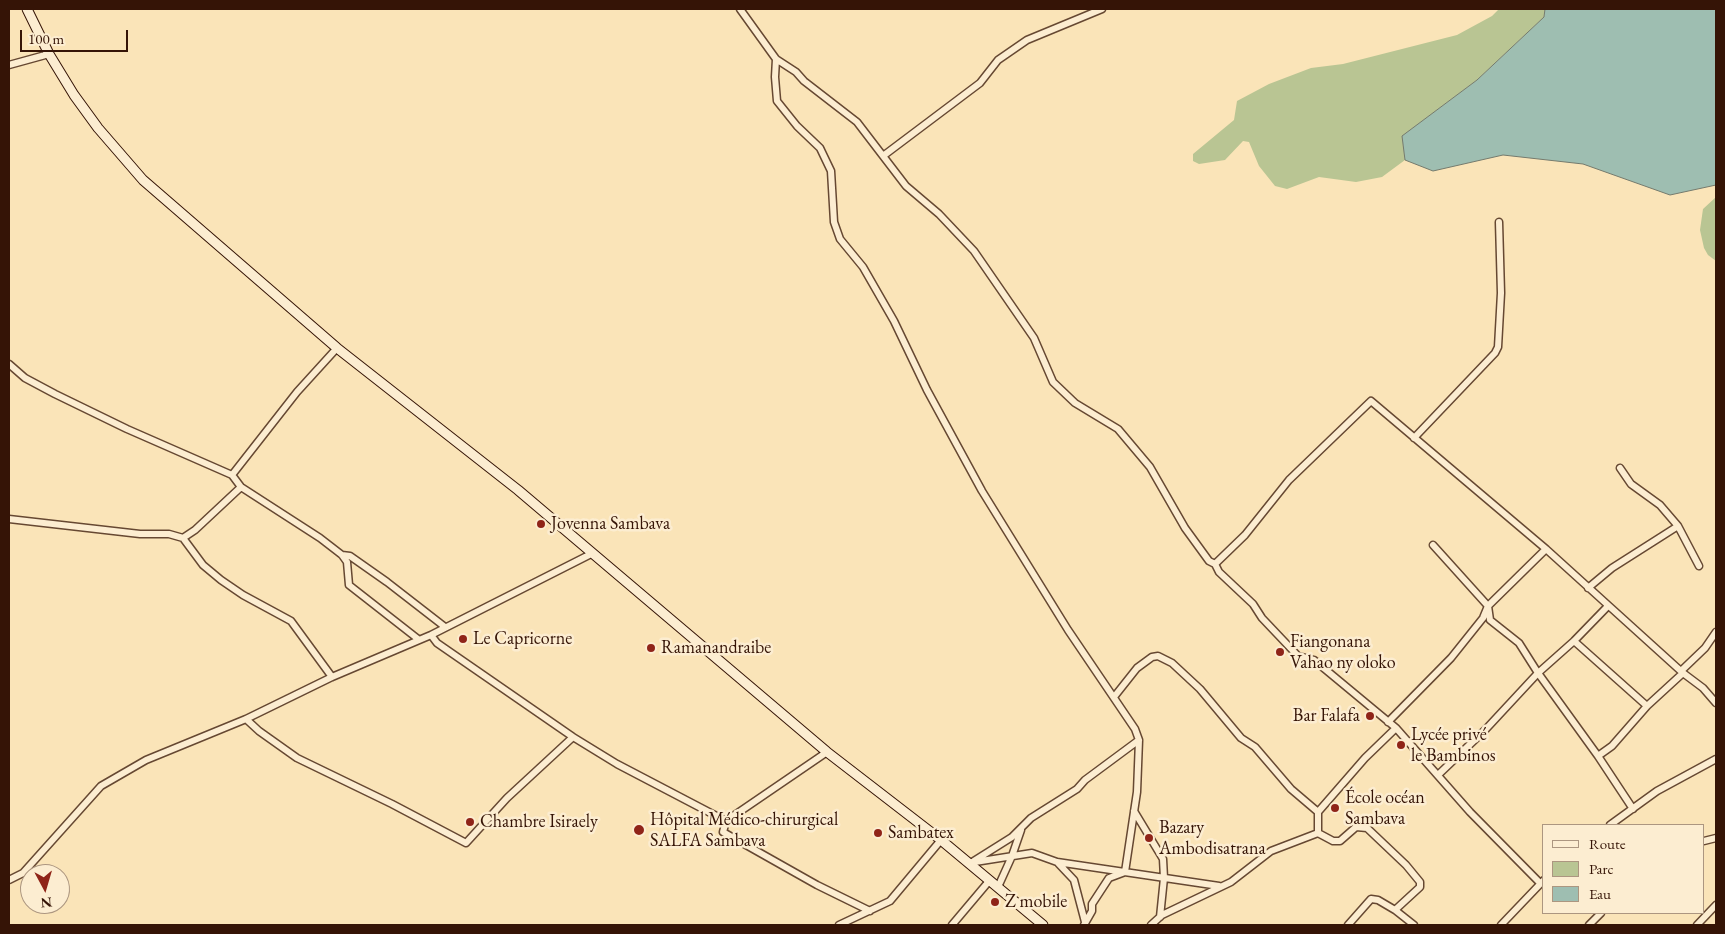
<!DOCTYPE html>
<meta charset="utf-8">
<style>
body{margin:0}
#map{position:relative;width:1725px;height:934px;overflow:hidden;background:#fae4b8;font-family:"EB Garamond",serif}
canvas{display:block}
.frame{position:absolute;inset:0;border:10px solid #351406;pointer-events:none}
.legend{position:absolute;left:1542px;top:824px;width:162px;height:90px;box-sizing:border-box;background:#fcedd1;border:1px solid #ac9680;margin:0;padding:6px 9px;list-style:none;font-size:15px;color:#351406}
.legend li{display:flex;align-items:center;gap:10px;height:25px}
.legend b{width:25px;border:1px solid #ac9680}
.north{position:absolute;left:20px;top:864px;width:50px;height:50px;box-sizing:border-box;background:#fcedd1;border:1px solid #ac9680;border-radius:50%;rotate:174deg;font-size:14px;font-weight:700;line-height:20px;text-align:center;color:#351406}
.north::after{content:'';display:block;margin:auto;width:18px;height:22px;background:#8f2418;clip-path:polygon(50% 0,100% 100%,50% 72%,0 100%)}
.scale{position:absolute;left:20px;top:30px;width:108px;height:22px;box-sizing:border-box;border:2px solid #351406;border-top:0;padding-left:6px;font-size:15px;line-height:18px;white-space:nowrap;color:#351406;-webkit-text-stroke:4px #fcedd1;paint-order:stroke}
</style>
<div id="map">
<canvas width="1725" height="934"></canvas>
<div class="frame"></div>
<ul class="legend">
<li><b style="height:6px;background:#fcedd1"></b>Route</li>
<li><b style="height:14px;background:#b9c593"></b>Parc</li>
<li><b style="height:14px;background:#9ebeb1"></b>Eau</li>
</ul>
<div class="north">N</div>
<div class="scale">100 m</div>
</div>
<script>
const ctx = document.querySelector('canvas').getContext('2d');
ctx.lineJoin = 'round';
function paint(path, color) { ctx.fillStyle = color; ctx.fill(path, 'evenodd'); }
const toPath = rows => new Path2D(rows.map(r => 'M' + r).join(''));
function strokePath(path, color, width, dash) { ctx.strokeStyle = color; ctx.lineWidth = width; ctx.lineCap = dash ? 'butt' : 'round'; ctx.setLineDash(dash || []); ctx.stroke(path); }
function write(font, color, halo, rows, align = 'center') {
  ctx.font = font + ' "EB Garamond",serif'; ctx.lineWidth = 5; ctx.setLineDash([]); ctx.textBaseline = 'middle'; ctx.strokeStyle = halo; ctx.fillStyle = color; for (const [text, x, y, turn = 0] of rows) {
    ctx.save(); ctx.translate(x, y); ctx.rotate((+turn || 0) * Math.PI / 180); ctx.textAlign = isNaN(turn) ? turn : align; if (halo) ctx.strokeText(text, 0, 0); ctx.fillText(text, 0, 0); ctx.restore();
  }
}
paint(toPath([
 [1499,9,1545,9,1544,17,1477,80,1403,136,1405,160,1382,177,1356,182,1319,177,1287,189,1275,186,1259,166,1249,142,1243,141,1225,160,1199,164,1193,161,1193,154,1234,120,1237,101,1269,84,1311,68,1343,64,1457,35,1492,16],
 [1716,197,1716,261,1708,255,1704,248,1700,230,1703,209]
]), '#b9c593');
const water = toPath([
 [1545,9,1716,9,1716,185,1670,195,1583,164,1503,155,1433,171,1405,160,1402,136,1477,80,1544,17,1545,9]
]);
paint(water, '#9ebeb1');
strokePath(water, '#747a6d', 1);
const minor = toPath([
 [740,9,776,59,796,72,804,81,857,122,906,186,939,214,974,251,1034,338,1053,382,1075,403,1118,429,1150,467,1185,528,1209,561,1215,564,1219,572,1253,604,1262,618,1298,656,1314,660,1396,728,1470,812,1540,883],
 [776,59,775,77,777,101,797,126,820,148,831,171,834,222,840,239,863,267,894,321,927,390,982,491,1068,630,1135,729,1139,740,1137,792,1125,872,1109,878,1092,904,1092,911,1084,925],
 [9,65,49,54],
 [883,156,980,83,998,60,1027,40,1102,9],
 [9,364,25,378,55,394,127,429,232,475,241,487,320,538,342,555,347,562,349,585,418,639],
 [1414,438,1495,353,1498,347,1501,293,1499,222],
 [1620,468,1631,484,1660,505,1678,526,1699,566],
 [232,475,297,392,337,348],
 [9,519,140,534,169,534,183,538,195,530,241,487],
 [183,538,203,565,221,580,243,595,291,621,332,677],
 [1433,545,1488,606,1490,620,1519,643,1538,673,1598,756,1612,746,1647,706,1683,673],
 [342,555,350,556,387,582,445,627],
 [1215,564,1245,535,1289,480,1371,401,1546,549,1683,673,1703,688,1716,703],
 [1588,588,1612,568,1678,526],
 [431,635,437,643,573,737,617,764,726,821,827,752],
 [1574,641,1647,706],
 [1681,671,1705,648,1716,632],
 [1114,697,1137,668,1152,657,1158,656,1172,663,1200,689,1241,738,1255,747,1291,789,1318,812],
 [246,719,259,731,297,758,392,804,466,843,507,798,573,737],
 [1388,722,1451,658,1483,618,1488,606,1546,549],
 [1598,756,1633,809],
 [1439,774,1486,729,1538,673,1574,641,1608,606],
 [1134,811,1163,859,1164,878,1160,917],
 [726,821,723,832,817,885,870,911],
 [1610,825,1657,791,1716,759],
 [1318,833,1333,841,1340,841,1356,827,1367,828,1406,865,1420,882,1420,887,1395,910],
 [1704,841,1716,838],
 [975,862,1032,853,1057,862,1074,880,1085,922],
 [1057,862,1219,886],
 [969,864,1012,837,1031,818,1077,789,1085,780,1139,740],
 [9,880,23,873,101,786,146,760,246,719,332,677,431,635,593,553],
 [998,887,1012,856,1021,830],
 [839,925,890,901,941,840],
 [952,925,990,880],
 [1151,925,1162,915,1231,882,1271,851,1318,833,1318,812,1365,758,1396,728],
 [1348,925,1371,899,1378,900,1395,910,1414,925],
 [1501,925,1544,880],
 [1589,925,1601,913],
 [1697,925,1716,905]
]);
const secondary = toPath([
 [27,9,49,54,74,95,98,128,143,180,337,348,518,490,827,752,941,840,1043,925]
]);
strokePath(minor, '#664832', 9);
strokePath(secondary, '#351406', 11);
strokePath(minor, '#fcedd1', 6);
strokePath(secondary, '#fcedd1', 9);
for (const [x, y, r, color] of [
 [541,524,5,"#8f2418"],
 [463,639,5,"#8f2418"],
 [651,648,5,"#8f2418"],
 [1280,652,5,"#8f2418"],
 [1370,716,5,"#8f2418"],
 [1401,745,5,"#8f2418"],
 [1335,808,5,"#8f2418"],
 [470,822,5,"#8f2418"],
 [639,830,6,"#8f2418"],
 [878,833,5,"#8f2418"],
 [1149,838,5,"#8f2418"],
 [995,902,5,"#8f2418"]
]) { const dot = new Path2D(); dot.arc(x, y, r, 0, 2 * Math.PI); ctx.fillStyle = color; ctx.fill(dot); strokePath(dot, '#fcedd1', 2); }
write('18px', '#351406', '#fcedd1', [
 ["Jovenna Sambava",551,524],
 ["Le Capricorne",473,639],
 ["Fiangonana",1290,642],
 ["Vahao ny oloko",1290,663],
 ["Ramanandraibe",661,648],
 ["Bar Falafa",1360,716,"right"],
 ["Lycée privé",1411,735],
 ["le Bambinos",1411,756],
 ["École océan",1345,798],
 ["Sambava",1345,819],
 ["Hôpital Médico-chirurgical",650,820],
 ["SALFA Sambava",650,841],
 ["Chambre Isiraely",480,822],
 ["Bazary",1159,828],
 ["Ambodisatrana",1159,849],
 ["Sambatex",888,833],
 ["Z mobile",1005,902]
], 'left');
</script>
